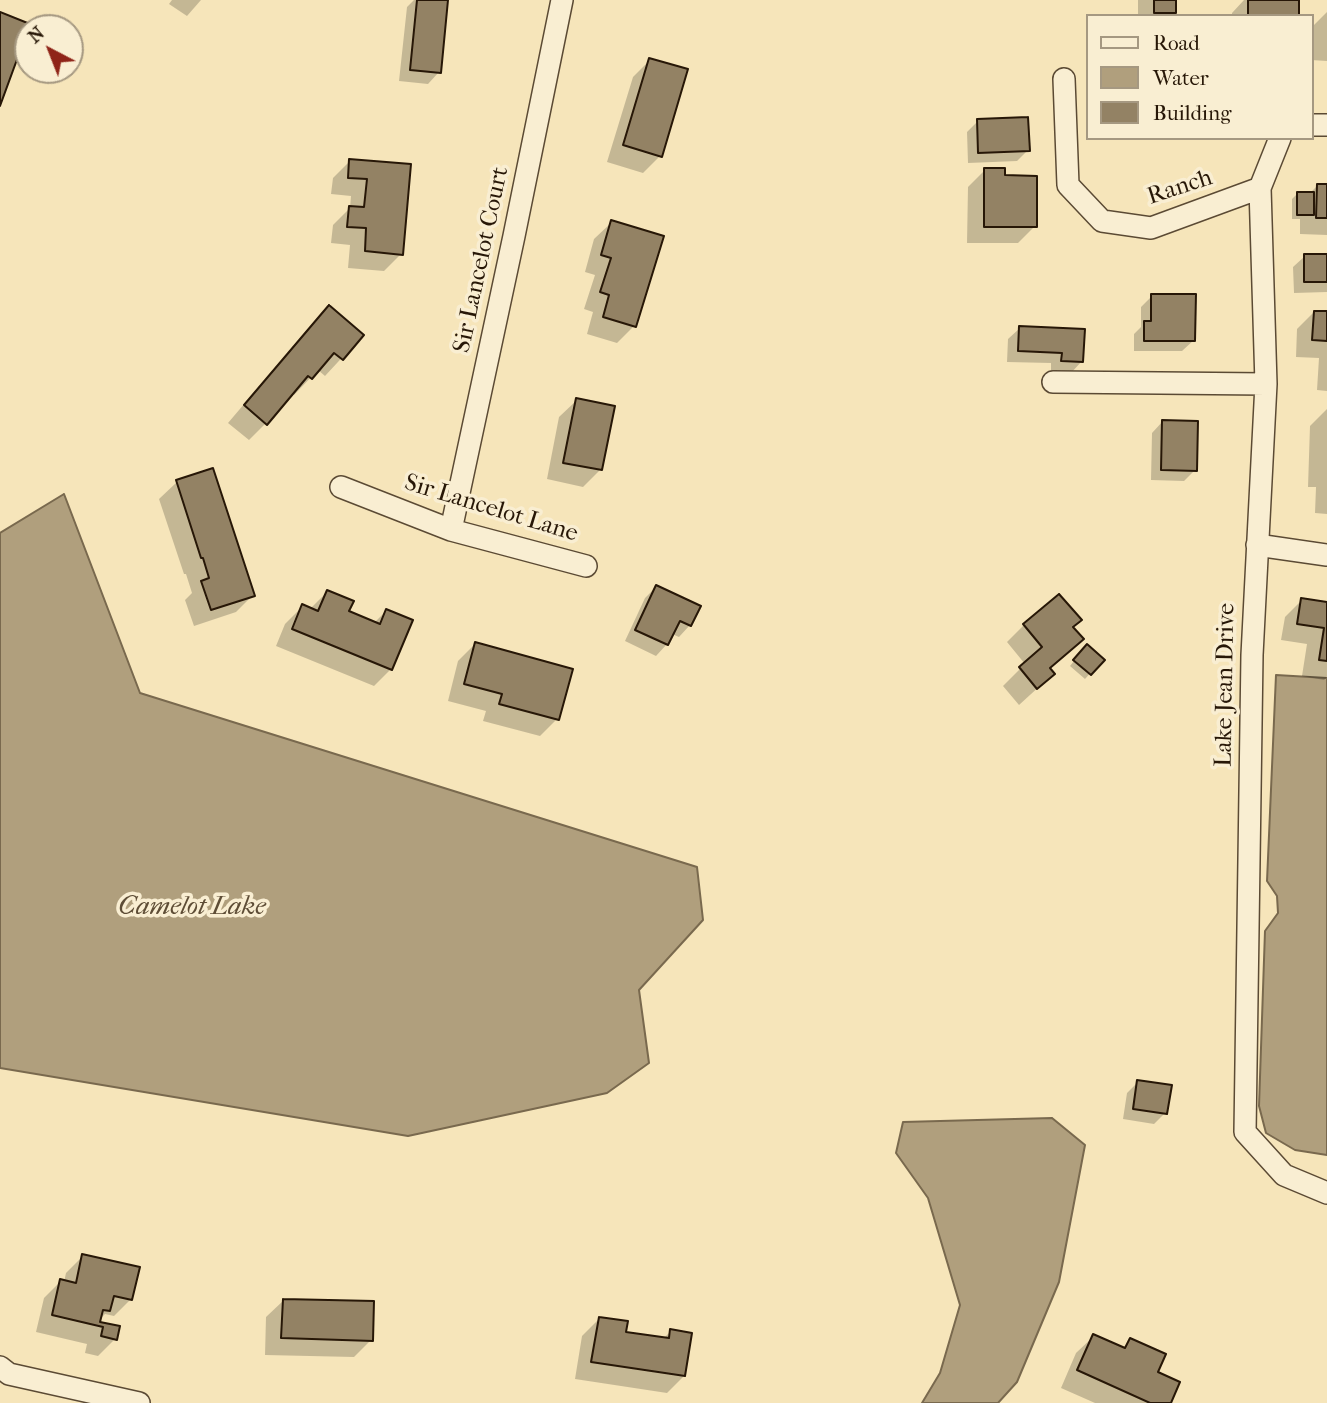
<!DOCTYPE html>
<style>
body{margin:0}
#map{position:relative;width:1327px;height:1403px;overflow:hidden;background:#f6e5ba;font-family:"IM FELL French Canon",serif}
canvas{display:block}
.legend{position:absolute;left:1086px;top:14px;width:228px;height:126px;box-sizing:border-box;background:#f9eed2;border:2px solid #a59881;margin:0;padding:9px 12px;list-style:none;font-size:21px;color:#271707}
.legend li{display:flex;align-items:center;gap:14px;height:35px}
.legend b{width:35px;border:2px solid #a59881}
.north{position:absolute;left:14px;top:14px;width:70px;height:70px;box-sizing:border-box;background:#f9eed2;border:2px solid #a59881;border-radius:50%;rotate:318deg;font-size:19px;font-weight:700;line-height:28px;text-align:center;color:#271707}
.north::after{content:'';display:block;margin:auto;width:24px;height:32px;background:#8f2418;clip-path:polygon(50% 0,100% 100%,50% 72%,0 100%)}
</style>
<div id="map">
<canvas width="1327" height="1403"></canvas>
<ul class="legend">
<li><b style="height:9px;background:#f9eed2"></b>Road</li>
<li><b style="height:19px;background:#b09f7d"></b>Water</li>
<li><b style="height:19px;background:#938264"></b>Building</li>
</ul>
<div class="north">N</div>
</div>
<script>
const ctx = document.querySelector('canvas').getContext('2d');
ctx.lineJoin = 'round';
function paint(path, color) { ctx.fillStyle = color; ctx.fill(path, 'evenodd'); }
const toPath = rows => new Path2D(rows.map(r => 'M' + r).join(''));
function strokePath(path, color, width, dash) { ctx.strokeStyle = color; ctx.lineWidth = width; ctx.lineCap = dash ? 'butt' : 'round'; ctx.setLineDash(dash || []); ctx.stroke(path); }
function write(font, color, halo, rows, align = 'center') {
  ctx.font = font + ' "IM FELL French Canon",serif'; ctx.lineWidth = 7; ctx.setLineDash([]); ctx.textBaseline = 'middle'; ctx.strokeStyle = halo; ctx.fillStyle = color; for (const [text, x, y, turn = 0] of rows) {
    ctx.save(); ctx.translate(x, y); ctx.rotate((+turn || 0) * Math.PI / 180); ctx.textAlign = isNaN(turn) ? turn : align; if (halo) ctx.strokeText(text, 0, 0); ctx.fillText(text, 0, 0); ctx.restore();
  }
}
const water = toPath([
 [64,494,140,693,697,867,703,920,639,990,649,1063,607,1093,408,1136,0,1068,0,533,64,494],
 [1276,675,1327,678,1327,1155,1295,1150,1266,1133,1259,1106,1265,931,1278,913,1277,896,1267,881,1276,675],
 [1052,1118,1085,1145,1059,1282,1017,1382,998,1403,922,1403,940,1373,960,1305,928,1198,896,1153,903,1122,1052,1118]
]);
paint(water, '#b09f7d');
strokePath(water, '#79694e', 2);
paint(toPath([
 [172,0,201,0,187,16,169,4],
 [414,0,447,0,439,72,428,84,399,81,407,7],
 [1138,0,1174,0,1174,12,1170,16,1138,16],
 [1244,0,1298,0,1297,16,1232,16,1232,13],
 [1327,12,1327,61,1311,60,1311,28],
 [650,60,660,156,643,173,607,162,633,77],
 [978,121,1028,150,1017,161,968,163,967,132],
 [350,161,409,166,401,254,384,271,348,268,350,245,331,243,333,225,350,208,351,196,331,194,333,178],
 [985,170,1003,177,1035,226,1018,243,967,243,968,187],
 [1318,185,1327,186,1327,235,1300,234,1300,219,1292,219,1292,199,1297,194,1309,194],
 [612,222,634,326,617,343,587,334,593,312,584,309,595,275,585,272,594,239],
 [1305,256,1327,256,1327,292,1294,293,1293,267],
 [1152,296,1194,340,1182,351,1134,351,1134,334,1141,327,1141,307],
 [329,307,362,336,325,376,318,370,294,395,292,393,266,423,249,440,228,423,312,324],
 [1314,312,1327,313,1327,391,1317,390,1319,358,1296,357,1297,329],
 [1020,328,1082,361,1071,373,1051,372,1051,363,1007,362,1008,339],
 [577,400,600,470,583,487,547,479,559,417],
 [1327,409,1327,514,1315,513,1316,487,1308,487,1310,426],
 [1163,421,1195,470,1184,481,1151,480,1152,433],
 [212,470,253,595,236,612,194,626,185,600,192,593,186,574,184,574,159,499,177,482],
 [656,587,699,607,690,625,679,637,672,634,667,644,656,656,625,641,645,598],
 [327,592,347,612,374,623,386,611,391,669,374,686,276,646,285,624,302,607,309,610],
 [1059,596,1072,628,1081,639,1049,669,1053,674,1019,705,1003,686,1025,664,1007,642,1024,625],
 [1302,600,1327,604,1327,677,1324,680,1302,676,1307,644,1281,640,1285,617],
 [475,644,557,719,540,736,483,721,486,711,448,701,458,661],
 [1082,651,1102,660,1085,679,1070,666],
 [1138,1082,1165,1113,1154,1124,1123,1119,1127,1093],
 [83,1256,131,1299,114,1316,105,1314,99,1320,98,1323,117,1328,115,1339,98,1356,85,1353,87,1344,36,1332,44,1298,61,1281,64,1282,66,1273],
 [284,1300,371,1340,354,1357,265,1355,266,1317],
 [599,1319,625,1333,663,1339,671,1331,684,1376,667,1393,575,1379,582,1336],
 [1094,1336,1122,1349,1131,1340,1156,1373,1169,1403,1095,1403,1061,1388,1076,1353]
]), '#0003');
const building = toPath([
 [417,0,448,0,441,73,410,70,417,0],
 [1154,0,1176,0,1176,13,1154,13,1154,0],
 [1248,0,1299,0,1299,16,1248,16,1248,0],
 [0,12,30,24,0,106,0,12],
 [649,58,688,69,662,157,623,145,649,58],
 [1028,117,1030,151,978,153,977,119,1028,117],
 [349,159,411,164,403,255,365,251,366,228,347,227,349,206,364,207,367,179,348,178,349,159],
 [984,168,1005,168,1005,175,1037,176,1037,227,984,227,984,168],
 [1317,184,1327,184,1327,218,1316,218,1317,184],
 [1297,192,1314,192,1314,215,1297,215,1297,192],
 [611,220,664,236,636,327,603,317,609,295,600,292,611,258,601,255,611,220],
 [1304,254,1327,254,1327,282,1304,282,1304,254],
 [1151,294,1196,294,1195,341,1144,341,1144,321,1151,321,1151,294],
 [329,305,364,335,343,360,334,353,312,379,308,376,267,425,244,405,329,305],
 [1314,311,1327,311,1327,341,1312,340,1314,311],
 [1019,326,1085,329,1083,362,1061,361,1062,353,1018,351,1019,326],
 [576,398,615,406,602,470,563,463,576,398],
 [1162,420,1198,421,1197,471,1161,470,1162,420],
 [213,468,255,596,211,610,201,581,209,578,203,558,201,558,176,480,213,468],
 [656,585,701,606,691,626,680,621,668,645,635,630,656,585],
 [327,590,354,601,349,611,380,624,386,609,413,620,392,670,292,629,302,604,318,611,327,590],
 [1059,594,1082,620,1073,627,1084,639,1050,668,1055,674,1037,689,1019,667,1042,647,1023,624,1059,594],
 [1301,598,1327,602,1327,661,1319,660,1324,628,1297,624,1301,598],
 [475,642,573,669,559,720,499,704,502,694,464,684,475,642],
 [1087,644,1105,660,1091,675,1073,660,1087,644],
 [1137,1080,1172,1085,1167,1114,1133,1109,1137,1080],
 [82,1254,140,1267,132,1300,114,1296,110,1311,103,1310,100,1322,120,1326,117,1340,101,1336,103,1327,52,1315,60,1279,76,1283,82,1254],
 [283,1299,374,1301,373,1341,281,1338,283,1299],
 [599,1317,628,1321,626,1332,669,1338,670,1329,692,1333,685,1376,591,1362,599,1317],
 [1093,1334,1125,1348,1130,1338,1166,1354,1158,1372,1180,1382,1171,1403,1150,1403,1077,1370,1093,1334]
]);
paint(building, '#938264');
strokePath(building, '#271707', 2);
const minor = toPath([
 [1064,79,1068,185,1102,221,1151,228,1260,188],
 [1311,125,1327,125],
 [1280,138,1260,188,1266,384,1252,655,1245,1132,1284,1175,1327,1193],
 [1053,382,1266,384],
 [341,487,451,530,586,566],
 [451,530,514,236,562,0],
 [1257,545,1327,555],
 [0,1367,9,1374,139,1403]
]);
strokePath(minor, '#5b4a34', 24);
strokePath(minor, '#f9eed2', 21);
write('24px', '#271707', '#f9eed2', [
 ["Ranch",1180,188,-18],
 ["Sir Lancelot Court",482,260,-78],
 ["Sir Lancelot Lane",491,509,17],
 ["Lake Jean Drive",1226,685,-89]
]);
write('italic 26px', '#5e4d36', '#f9eed2', [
 ["Camelot Lake",192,908]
]);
</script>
